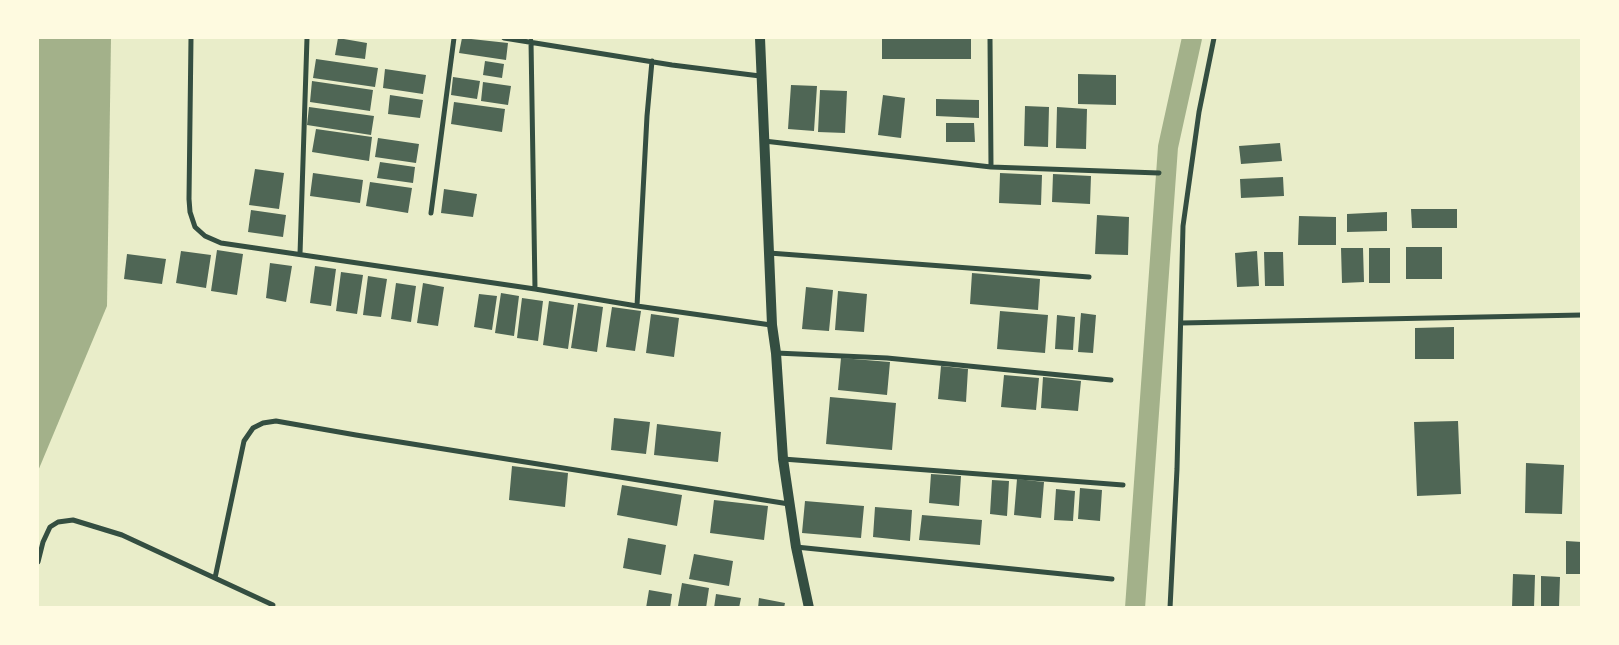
<!DOCTYPE html>
<html>
<head>
<meta charset="utf-8">
<style>
  body { margin:0 }
  #map { position:relative; width:1619px; height:645px; overflow:hidden; background:#e9edc9; font-family:"Public Sans",sans-serif }
  canvas { display:block }
  .frame { position:absolute; inset:0; border:39px solid #fefae0; pointer-events:none }
</style>
</head>
<body>
<div id="map">
<canvas width="1619" height="645"></canvas>
<div class="frame"></div>
</div>
<script>
const ctx = document.querySelector('canvas').getContext('2d');
ctx.lineJoin = 'round';
function paint(path, color) { ctx.fillStyle = color; ctx.fill(path, 'evenodd'); }
const poly = rows => new Path2D(rows.map(r => 'M' + r).join(''));
function strokePath(path, color, width, dash) { ctx.strokeStyle = color; ctx.lineWidth = width; ctx.lineCap = dash ? 'butt' : 'round'; ctx.setLineDash(dash || []); ctx.stroke(path); }
paint(poly([
  [38,38,111,38,107,306,38,471]
]), '#a3b18a');
strokePath(poly([
  [1135,608,1168,147,1192,38]
]), '#a3b18a', 20);
paint(poly([
  [338,38,367,43,365,59,335,55],
  [462,38,508,43,506,60,459,53],
  [882,38,971,38,971,59,882,59],
  [316,59,378,68,375,87,313,78],
  [485,61,504,64,502,78,483,75],
  [385,69,426,75,423,94,383,88],
  [1078,74,1116,75,1116,105,1078,104],
  [453,77,480,81,477,99,451,95],
  [312,81,373,90,370,111,310,102],
  [483,82,511,86,508,105,481,101],
  [791,85,817,86,814,131,788,129],
  [820,90,847,91,845,133,818,132],
  [390,95,423,100,420,118,388,114],
  [883,95,905,98,901,138,878,135],
  [936,99,979,100,979,118,936,116],
  [454,102,505,109,502,132,451,124],
  [1025,106,1049,107,1048,147,1024,146],
  [309,107,374,116,371,135,307,125],
  [1057,107,1087,109,1086,149,1056,148],
  [946,123,974,123,975,142,946,142],
  [316,129,372,137,369,161,312,152],
  [378,138,419,144,416,163,375,157],
  [1280,143,1282,161,1241,164,1239,146],
  [380,162,415,167,413,183,377,178],
  [255,169,284,173,279,209,249,205],
  [313,173,363,180,360,203,310,196],
  [1000,173,1042,175,1041,205,999,203],
  [1053,174,1091,176,1090,204,1052,202],
  [1283,177,1284,196,1241,198,1240,179],
  [370,182,412,188,408,213,366,206],
  [444,189,477,194,473,217,441,213],
  [1411,209,1457,209,1457,228,1412,228],
  [251,210,286,215,283,237,248,232],
  [1387,212,1387,231,1347,232,1347,214],
  [1097,215,1129,217,1128,255,1095,254],
  [1299,216,1336,217,1336,245,1298,245],
  [1406,247,1442,247,1442,279,1406,279],
  [1341,248,1363,248,1364,282,1342,283],
  [1369,248,1390,248,1390,283,1369,283],
  [217,250,243,254,237,295,211,291],
  [181,251,211,255,206,288,176,283],
  [1257,251,1259,286,1237,287,1235,253],
  [1264,252,1283,252,1284,286,1265,286],
  [127,254,166,259,162,284,124,279],
  [270,263,292,266,286,302,266,298],
  [315,266,336,269,331,306,310,303],
  [341,272,363,275,357,314,336,311],
  [972,273,1040,279,1038,310,970,304],
  [368,276,387,279,381,317,363,315],
  [396,283,416,286,411,322,391,319],
  [423,283,444,287,438,326,417,323],
  [806,287,833,290,829,331,802,329],
  [838,291,867,294,864,332,835,330],
  [501,293,519,296,514,336,495,333],
  [479,294,497,296,492,330,474,327],
  [522,298,543,301,538,341,517,338],
  [549,301,574,305,568,349,543,345],
  [578,303,603,307,597,352,571,348],
  [612,307,641,311,635,351,606,347],
  [1000,311,1048,315,1045,353,997,349],
  [1081,313,1096,315,1093,353,1078,352],
  [651,314,679,318,674,357,646,353],
  [1057,315,1075,317,1073,350,1055,349],
  [1454,327,1454,359,1415,359,1415,328],
  [841,358,890,362,887,395,838,390],
  [941,366,968,369,966,402,938,399],
  [1004,375,1039,378,1036,410,1001,407],
  [1043,377,1081,381,1078,411,1041,408],
  [830,397,896,403,892,450,826,444],
  [614,418,650,422,646,454,611,450],
  [1458,421,1461,494,1417,496,1414,422],
  [657,424,721,432,718,462,654,455],
  [1526,463,1564,465,1562,514,1525,513],
  [512,466,568,473,565,507,509,500],
  [931,474,961,476,959,506,929,503],
  [1017,479,1044,482,1041,518,1014,515],
  [992,480,1009,481,1007,516,990,514],
  [622,485,682,495,677,526,617,515],
  [1080,488,1102,490,1100,521,1078,519],
  [1056,489,1075,491,1073,521,1054,520],
  [714,500,768,506,764,540,710,533],
  [805,501,864,506,861,538,802,533],
  [875,507,912,510,910,541,873,537],
  [922,515,982,520,980,545,919,540],
  [628,538,666,545,661,575,623,568],
  [1566,541,1582,542,1582,574,1566,574],
  [694,554,733,561,729,586,689,579],
  [1513,574,1535,575,1534,608,1512,608],
  [1541,576,1560,577,1559,608,1541,608],
  [682,583,709,588,706,608,678,606],
  [649,590,672,594,670,608,646,608],
  [716,594,741,598,739,608,714,608],
  [759,598,785,603,784,608,758,608]
]), '#4f6655');
strokePath(poly([
  [191,38,189,199,190,212,195,227,205,236,221,243,535,289,637,306,771,325],
  [504,38,672,65,760,76],
  [990,38,991,167],
  [531,41,535,289],
  [764,141,991,167,1159,173],
  [431,213,454,38],
  [769,253,1089,277],
  [300,254,307,38],
  [637,306,647,116,652,61],
  [1181,323,1582,315],
  [776,353,887,358,1111,380],
  [783,459,1123,485],
  [796,547,1112,579],
  [38,562,43,542,50,527,58,522,73,520,122,535,273,605,272,608],
  [215,578,244,441,253,428,263,423,276,421,356,435,789,504],
  [1170,608,1177,469,1183,226,1199,112,1214,38]
]), '#344e41', 5);
strokePath(poly([
  [760,38,772,325,776,353,783,459,796,547,809,608]
]), '#344e41', 10);
</script>
</body>
</html>
